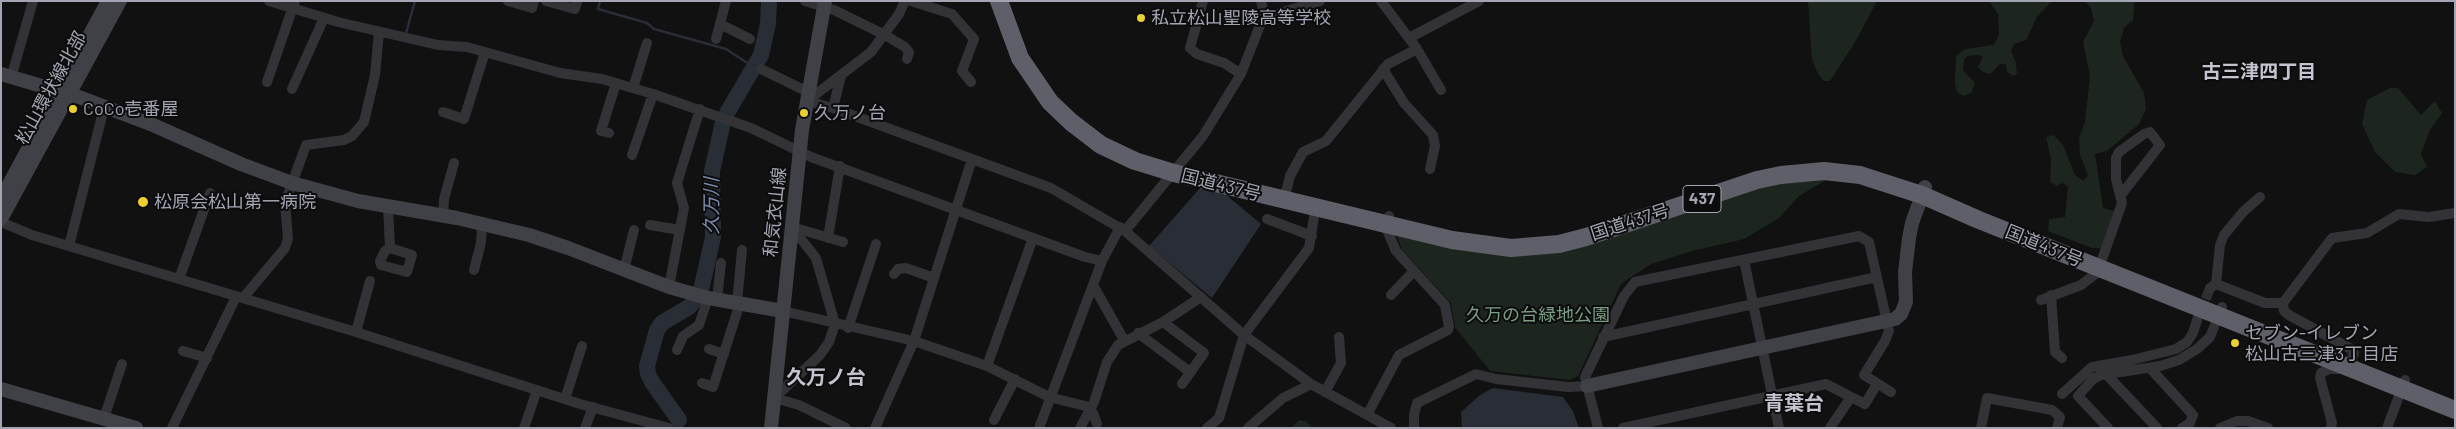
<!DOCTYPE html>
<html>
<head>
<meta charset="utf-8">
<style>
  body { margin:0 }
  #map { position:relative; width:2456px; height:429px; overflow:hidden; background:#111112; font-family:Barlow,sans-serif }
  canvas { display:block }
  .frame { position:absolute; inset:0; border:2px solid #a3a5b3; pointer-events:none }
</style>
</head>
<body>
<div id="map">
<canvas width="2456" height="429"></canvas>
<div class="frame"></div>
</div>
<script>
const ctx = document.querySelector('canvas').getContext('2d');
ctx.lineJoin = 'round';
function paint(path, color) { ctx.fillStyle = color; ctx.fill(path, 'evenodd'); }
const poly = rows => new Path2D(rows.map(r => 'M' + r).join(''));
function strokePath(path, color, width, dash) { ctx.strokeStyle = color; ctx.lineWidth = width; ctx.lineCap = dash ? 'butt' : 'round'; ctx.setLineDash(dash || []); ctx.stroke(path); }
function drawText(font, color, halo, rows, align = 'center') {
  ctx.font = font + ' Barlow,"Noto Sans JP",sans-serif'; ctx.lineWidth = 4; ctx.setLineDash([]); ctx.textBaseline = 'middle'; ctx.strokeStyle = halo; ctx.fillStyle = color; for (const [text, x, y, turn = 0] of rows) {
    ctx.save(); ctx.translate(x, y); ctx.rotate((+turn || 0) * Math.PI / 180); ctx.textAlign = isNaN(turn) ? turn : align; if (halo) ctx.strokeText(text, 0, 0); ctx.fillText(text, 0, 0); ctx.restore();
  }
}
paint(poly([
  [1808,1,1877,1,1854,44,1830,81,1824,81,1818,74,1812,60],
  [1989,1,2052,1,2037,17,2026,40,2014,44,2011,51,2016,63,2017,74,2013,76,2007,72,2006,64,2000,64,1990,74,1983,72,1978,67,1983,57,1978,55,1968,56,1964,59,1963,70,1975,83,1972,92,1964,96,1957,92,1955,83,1956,56,1965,49,1994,45,1999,34,1998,14],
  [2085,1,2135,1,2133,20,2124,28,2120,42,2123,56,2144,93,2146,109,2139,124,2107,151,2095,154,2103,208,2114,211,2101,248,2092,248,2048,231,2049,219,2065,217,2068,186,2062,183,2057,186,2050,182,2051,159,2046,137,2054,135,2063,145,2075,175,2084,181,2088,175,2080,155,2079,138,2085,122,2090,76,2083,42,2094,21,2091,8],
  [2390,88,2398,88,2421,115,2435,101,2442,113,2430,130,2421,154,2427,167,2415,175,2395,172,2375,152,2362,124,2367,100],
  [1833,176,1799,196,1779,218,1744,239,1692,251,1651,264,1621,284,1578,376,1570,380,1490,371,1455,327,1451,303,1402,250,1396,232,1525,255,1736,193,1801,177],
  [1299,420,1305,421,1313,428,1291,428]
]), '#1d251f');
paint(poly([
  [1200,188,1225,194,1261,224,1212,298,1149,246],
  [1493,388,1563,397,1573,411,1579,428,1462,428,1461,412,1480,395]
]), '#282d36');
strokePath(poly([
  [600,1,598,9,647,23,654,29,726,49,755,68],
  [406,33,415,1]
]), '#282d36', 2.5);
strokePath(poly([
  [727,113,761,55,768,24,769,1],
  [701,290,713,237,712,171,723,122],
  [679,420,652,382,648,374,647,366,657,330,662,323,689,307,695,300]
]), '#282d36', 16);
strokePath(poly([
  [2200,313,2210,288]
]), '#2e2f32', 10, [10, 5]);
strokePath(poly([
  [269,1,338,22,438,45,467,47,560,73,602,79,653,94,751,128,811,157,1085,257,1102,261],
  [508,1,532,8,534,1],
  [546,1,575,9,577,2],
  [805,1,834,10,885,35,905,47,909,52,907,59],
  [905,1,899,14,871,52,807,101,833,108,1051,188,1125,231,1244,335,1311,384,1391,428],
  [911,1,952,14,974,39,962,71,971,82],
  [1203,1,1190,48,1197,54,1224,63,1241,74],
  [1264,15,1276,14,1320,1],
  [720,24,750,39],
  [1409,38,1479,1],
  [716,39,726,1],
  [1417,49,1441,90],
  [761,69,808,92],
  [1383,69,1404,103,1433,135,1435,146,1430,169],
  [11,78,33,1],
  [267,82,295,1],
  [633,88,647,43],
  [292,89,324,18],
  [833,108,841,76],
  [443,112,464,119,485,52],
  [609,133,601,131,616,83],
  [632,155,653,94],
  [1284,200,1290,176,1303,152,1326,141,1388,64,1417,49,1381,1],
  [388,207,390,248,412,255,407,272,381,265,380,261,385,251,390,248],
  [443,216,444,199,454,163],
  [1267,219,1312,236],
  [1,222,32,235,356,332,580,404,669,428],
  [650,225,680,230],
  [792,227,843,242],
  [1125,231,1203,136,1241,74,1264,15,1261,1],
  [791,234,801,239,816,258,835,324,829,342,820,355,774,398,799,405,846,428],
  [828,238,840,166],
  [69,246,104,108],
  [1744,260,1779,428],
  [474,270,481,243,482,224],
  [624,270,634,230],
  [894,274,898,269,906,268,934,278],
  [179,279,210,193],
  [2216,284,2220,245,2224,235,2243,212,2260,197],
  [1093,285,1124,340],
  [669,287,684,208,677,183,700,109],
  [2210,288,2216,284,2265,303,2283,303,2284,311,2289,315,2353,350,2354,353,2349,367,2342,369,2329,369,2321,373,2320,378,2332,423,2331,428],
  [1391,295,1414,271],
  [2051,295,2055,352,2062,358],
  [243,298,285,248,288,239,285,203,306,145,344,140,352,136,364,122,375,75,379,32],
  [717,299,721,263],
  [2041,300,2081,285,2094,275,2099,268,2122,203,2116,179,2116,158,2119,152,2144,134,2150,132,2160,145,2121,195],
  [737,303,742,250],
  [2283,303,2332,238,2367,233,2399,214,2429,217,2455,213],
  [783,311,914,341,987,366,1049,397,1085,406,1093,413,1097,424],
  [1163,322,1204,353,1182,384],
  [848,328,876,244],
  [356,332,370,281],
  [1138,333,1190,372],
  [1603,337,1877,277],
  [709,349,724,354],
  [677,350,683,336,699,325,708,298],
  [183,351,207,358],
  [987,366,1033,238],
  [2150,368,2193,415,2190,423,2182,428],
  [2106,374,2157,428],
  [702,383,713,387,740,303],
  [1325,392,1341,363,1339,337],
  [2062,394,2092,367,2132,360,2176,349,2187,342,2193,333,2198,317],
  [565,399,582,346],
  [1367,415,1399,355,1448,330,1449,327,1445,305,1396,251,1387,230,1389,216],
  [104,418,122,364],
  [994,420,1015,379],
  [172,428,236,297],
  [524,428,537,390],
  [585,428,593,407],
  [875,428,914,341,972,159],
  [1039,428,1102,261,1120,227],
  [1080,428,1094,402,1107,362,1118,345,1163,322,1201,297],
  [1207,428,1219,418,1244,335,1309,248,1316,204],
  [1248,428,1283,398,1311,384],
  [1414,428,1414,415,1417,403,1476,374,1496,379,1568,387,1587,386],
  [1598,428,1585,377,1624,296,1635,282,1859,236,1869,242,1889,331,1885,341,1864,375,1891,392],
  [1623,428,1826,384,1851,397],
  [1830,428,1851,397,1865,404,1877,384],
  [1981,428,1987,398,2052,410,2060,417,2057,428],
  [2108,428,2078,396,2093,379,2101,375,2160,366,2179,360,2197,349,2210,337,2222,307],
  [2220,428,2237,421,2248,421,2268,428],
  [2387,428,2405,380]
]), '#323237', 10);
strokePath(poly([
  [1,74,79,97,153,125,241,164,292,183,358,201,457,218,529,235,568,248,669,287,708,298,783,311],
  [1,199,108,1],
  [1,219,120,1],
  [1587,386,1895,319,1901,314,1906,302,1905,272,1909,238,1912,223,1925,187],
  [1,389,136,428],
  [771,428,802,130,825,1]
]), '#404147', 14);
strokePath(poly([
  [999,1,1020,58,1050,102,1071,122,1101,145,1135,161,1174,173,1452,240,1511,248,1559,244,1586,237,1757,180,1781,175,1824,171,1860,175,1922,195,1979,220,2455,410]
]), '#5e5f68', 18);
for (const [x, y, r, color] of [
  [1141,18,5,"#ecd02f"],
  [73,109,5,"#ecd02f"],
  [804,113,5,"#ecd02f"],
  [143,202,6,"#ecd02f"],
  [2235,343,5,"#ecd02f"]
]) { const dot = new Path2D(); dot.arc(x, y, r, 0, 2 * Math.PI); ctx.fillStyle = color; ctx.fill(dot); strokePath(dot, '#0c0c0d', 2); }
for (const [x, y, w] of [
  [1702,199,38]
]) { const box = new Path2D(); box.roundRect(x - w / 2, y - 13.5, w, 27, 4); ctx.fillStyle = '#0c0c0d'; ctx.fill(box); strokePath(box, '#a3a5b3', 1); }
drawText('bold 16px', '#a3a5b3', null, [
  ["437",1702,199]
]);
drawText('18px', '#a3a5b3', '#0c0c0d', [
  ["私立松山聖陵高等学校",1151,18],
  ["CoCo壱番屋",83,109],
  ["久万ノ台",814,113],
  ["松原会松山第一病院",154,202],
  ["セブン-イレブン",2245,333],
  ["松山古三津3丁目店",2245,354]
], 'left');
drawText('18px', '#a3a5b3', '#0c0c0d', [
  ["松山環状線北部",51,88,-61],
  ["国道437号",1221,185,14],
  ["和気衣山線",775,212,-84],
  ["国道437号",1630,222,-18],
  ["国道437号",2044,246,22]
]);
drawText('18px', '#7a9e83', '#0c0c0d', [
  ["久万の台緑地公園",1538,315]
]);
drawText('bold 19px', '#c3c4cf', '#0c0c0d', [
  ["古三津四丁目",2259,72]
]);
drawText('italic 19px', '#7a8cae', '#0c0c0d', [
  ["久万川",712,206,-90]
]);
drawText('bold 20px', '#c3c4cf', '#0c0c0d', [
  ["久万ノ台",826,377],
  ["青葉台",1794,403]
]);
</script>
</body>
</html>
